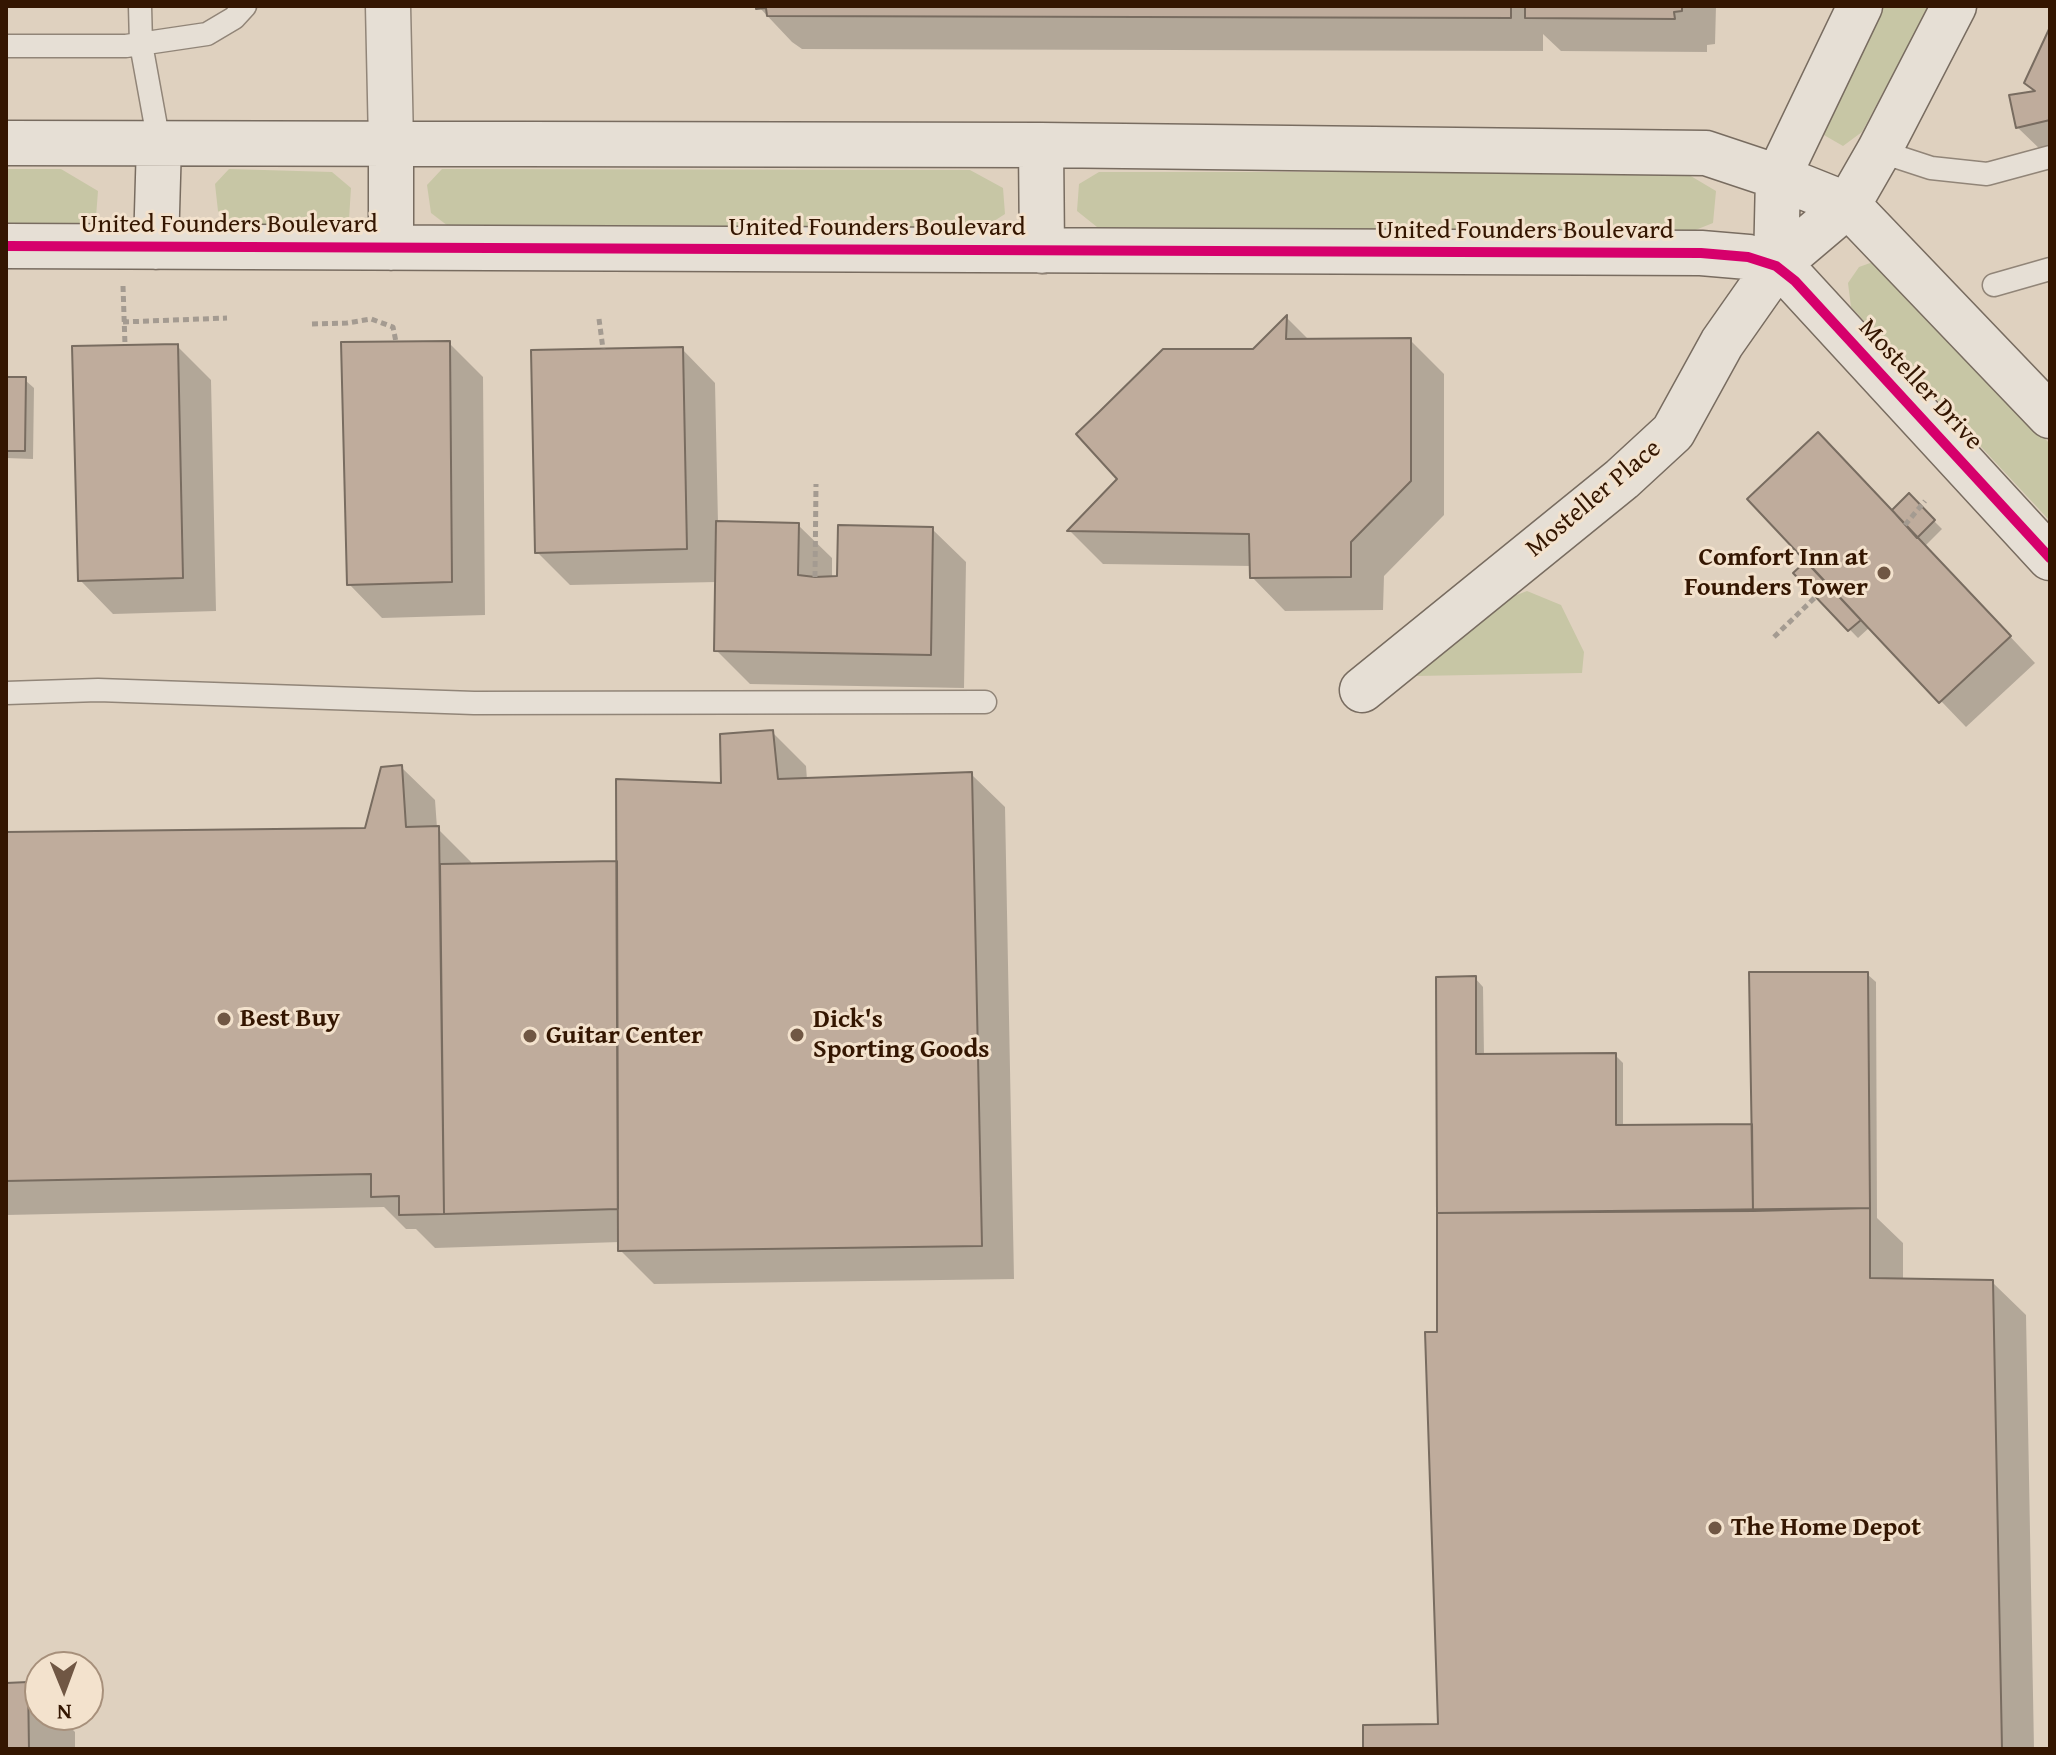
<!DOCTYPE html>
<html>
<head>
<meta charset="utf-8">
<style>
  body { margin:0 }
  #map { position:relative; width:2056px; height:1755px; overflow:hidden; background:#dfd1bf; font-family:"Gentium Book Plus",serif }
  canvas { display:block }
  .frame { position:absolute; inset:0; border:8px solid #341601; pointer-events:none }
  .north { position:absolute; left:24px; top:1651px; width:80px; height:80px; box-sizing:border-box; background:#f3e2cd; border:2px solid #a7907b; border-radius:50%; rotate:179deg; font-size:22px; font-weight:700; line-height:32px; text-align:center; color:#341601 }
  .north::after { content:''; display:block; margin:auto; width:28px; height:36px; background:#705744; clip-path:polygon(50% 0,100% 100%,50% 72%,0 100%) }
</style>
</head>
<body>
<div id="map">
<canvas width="2056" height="1755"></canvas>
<div class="frame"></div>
<div class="north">N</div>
</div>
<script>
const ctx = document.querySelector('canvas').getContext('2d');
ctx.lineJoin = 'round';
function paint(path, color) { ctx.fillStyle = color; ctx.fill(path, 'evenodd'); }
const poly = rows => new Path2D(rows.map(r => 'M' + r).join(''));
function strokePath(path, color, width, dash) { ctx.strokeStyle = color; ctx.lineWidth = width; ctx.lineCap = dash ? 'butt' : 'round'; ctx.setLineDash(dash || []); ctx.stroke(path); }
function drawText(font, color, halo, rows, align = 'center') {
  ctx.font = font + ' "Gentium Book Plus",serif'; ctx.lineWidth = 6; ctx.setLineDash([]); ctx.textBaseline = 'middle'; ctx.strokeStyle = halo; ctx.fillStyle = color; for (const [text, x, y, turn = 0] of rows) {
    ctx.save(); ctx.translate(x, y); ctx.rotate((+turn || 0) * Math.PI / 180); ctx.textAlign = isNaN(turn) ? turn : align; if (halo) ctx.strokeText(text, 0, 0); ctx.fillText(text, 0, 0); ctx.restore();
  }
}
paint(poly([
  [1870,6,1929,6,1862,132,1843,146,1817,131],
  [6,169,61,169,98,191,96,217,75,225,6,226],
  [229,169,332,172,351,188,349,219,331,228,239,230,218,211,215,184],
  [442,169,970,170,1003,188,1005,214,977,232,452,229,431,213,427,185],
  [1099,172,1684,172,1716,191,1713,223,1688,233,1102,231,1077,211,1079,184],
  [1873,262,1885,268,2050,444,2050,521,1851,307,1848,283,1859,267],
  [1527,591,1561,605,1584,652,1582,673,1415,676,1506,599]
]), '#c7c6a5');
paint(poly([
  [758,6,1716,6,1715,44,1707,45,1707,52,1561,51,1543,34,1543,51,802,49,792,42],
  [2050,32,2050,151,2043,152,2017,127,2036,93,2026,83],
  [1287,318,1309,340,1410,340,1444,374,1444,515,1384,576,1383,610,1285,611,1252,577,1252,566,1103,564,1070,531],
  [449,343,483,377,485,615,382,618,349,584],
  [177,346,211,380,216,611,113,614,80,580],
  [682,349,715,383,718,523,798,525,832,558,832,578,839,578,932,529,966,562,964,688,750,684,716,650,717,582,570,585,537,552],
  [6,379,25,380,34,388,33,459,6,458],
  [1909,496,1942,529,1925,546,2035,663,1966,727,1870,627,1858,638,1795,573,1893,512],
  [772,732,806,766,807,780,971,774,1005,807,1014,1279,654,1284,620,1250,620,1242,435,1248,416,1229,406,1229,384,1207,6,1215,6,834,367,830,401,767,435,800,437,828,471,862,471,865,619,862,723,785],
  [1867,974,1876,982,1877,1218,1903,1243,1903,1281,1992,1282,2026,1315,2034,1749,1365,1749,1440,1726,1439,1334,1475,978,1483,987,1484,1056,1615,1055,1623,1063,1623,1127,1754,1126],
  [27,1684,40,1697,40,1715,58,1715,75,1732,75,1749,6,1749,6,1685]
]), '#0003');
const building = poly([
  [756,6,1511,6,1511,18,767,16,766,8,756,9,756,6],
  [1525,6,1682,6,1682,11,1674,12,1675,19,1525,18,1525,6],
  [2050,27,2050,120,2016,128,2009,95,2035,91,2024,83,2050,27],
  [1287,315,1286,339,1411,338,1411,481,1351,542,1351,577,1250,578,1249,534,1067,531,1117,479,1076,434,1099,412,1163,349,1253,349,1287,315],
  [450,341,452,582,347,585,341,342,450,341],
  [178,344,183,578,78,581,72,346,178,344],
  [683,347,687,549,535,553,531,350,683,347],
  [6,377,26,377,25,451,6,451,6,377],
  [1818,432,2011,636,1939,703,1747,499,1818,432],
  [1909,493,1935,520,1917,538,1892,510,1909,493],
  [716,521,799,523,798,575,815,577,837,576,838,525,933,527,931,655,714,651,716,521],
  [1806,561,1861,620,1848,631,1793,573,1806,561],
  [773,730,778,779,972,772,982,1246,618,1251,616,779,721,783,720,734,773,730],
  [402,765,406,827,439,826,444,1214,399,1215,399,1196,371,1197,371,1174,6,1181,6,832,365,828,381,767,402,765],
  [617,861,618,1209,444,1214,440,864,617,861],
  [1749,972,1868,972,1870,1208,1753,1211,1749,972],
  [1476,976,1476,1054,1616,1053,1616,1125,1752,1124,1753,1211,1437,1213,1436,977,1476,976],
  [1870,1208,1870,1278,1993,1280,2002,1749,1363,1749,1363,1725,1438,1724,1425,1332,1437,1332,1437,1213,1870,1208],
  [28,1682,29,1749,6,1749,6,1683,28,1682]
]);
paint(building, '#bfac9c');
strokePath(building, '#786c60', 2);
const lane = poly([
  [140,6,141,44,159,143],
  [6,46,126,46,207,34,234,18,245,6],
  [1879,151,1931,168,1987,174,2050,157],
  [1994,285,2050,269],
  [6,693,98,690,474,703,985,702]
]);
const street = poly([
  [388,6,391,143]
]);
const secondary = poly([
  [6,143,1041,145,1706,153,1778,177,1848,205,2050,416],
  [391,143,391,248],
  [1041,145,1042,251],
  [6,246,1701,253,1748,257,1776,266,1795,281,2050,558],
  [156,247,159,143],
  [1776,266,1778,177,1860,6],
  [1362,690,1622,479,1673,432,1722,343,1776,266,1848,205,1879,151,1954,6]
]);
strokePath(lane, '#918578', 25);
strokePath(street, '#918578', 47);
strokePath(secondary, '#786c60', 47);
strokePath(poly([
  [123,286,125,345],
  [599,319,603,349],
  [123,322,227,318],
  [312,324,347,323,371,319,393,327,396,342],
  [1905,525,1925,501],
  [815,577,816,484],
  [1774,637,1828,585]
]), '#a49b91', 5, [6, 4]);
strokePath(lane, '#e6dfd5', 22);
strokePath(street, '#e6dfd5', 44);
strokePath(secondary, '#e6dfd5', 44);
strokePath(poly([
  [6,246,1701,253,1748,257,1776,266,1795,281,2050,558]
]), '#d6006c', 10);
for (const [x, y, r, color] of [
  [1884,573,8,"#705744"],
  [224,1019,8,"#705744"],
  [797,1035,8,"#705744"],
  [530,1036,8,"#705744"],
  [1715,1528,8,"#705744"]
]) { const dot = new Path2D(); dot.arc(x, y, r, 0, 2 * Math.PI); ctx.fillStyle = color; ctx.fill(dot); strokePath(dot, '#f3e2cd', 3); }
drawText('26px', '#341601', '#f3e2cd', [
  ["United Founders Boulevard",229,225],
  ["United Founders Boulevard",877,228],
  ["United Founders Boulevard",1525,231],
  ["Mosteller Drive",1920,385,47],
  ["Mosteller Place",1594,499,-40]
]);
drawText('bold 26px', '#341601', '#f3e2cd', [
  ["Comfort Inn at",1868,558,"right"],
  ["Founders Tower",1868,588,"right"],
  ["Best Buy",240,1019],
  ["Dick's",813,1020],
  ["Sporting Goods",813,1050],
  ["Guitar Center",546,1036],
  ["The Home Depot",1731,1528]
], 'left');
</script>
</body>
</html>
